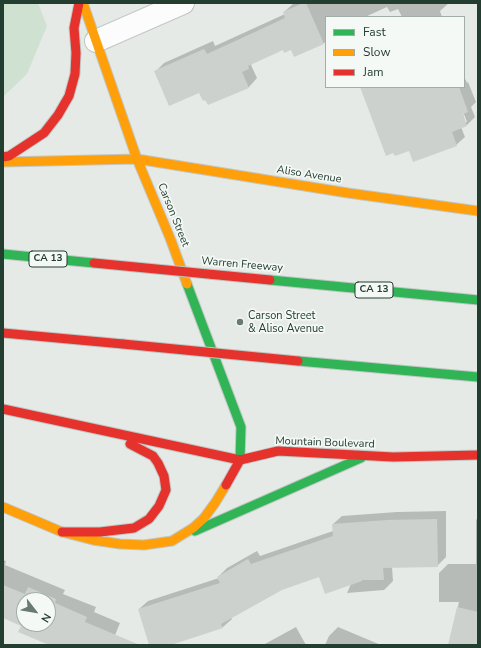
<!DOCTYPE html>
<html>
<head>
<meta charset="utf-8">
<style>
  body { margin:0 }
  #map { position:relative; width:481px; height:648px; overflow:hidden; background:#e5eae7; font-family:"Nunito Sans",sans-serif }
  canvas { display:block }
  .frame { position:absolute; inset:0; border:4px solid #243d31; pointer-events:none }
  .legend { position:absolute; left:325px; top:16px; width:140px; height:72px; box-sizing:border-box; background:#f4f9f5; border:1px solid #a1aea7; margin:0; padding:5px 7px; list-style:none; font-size:12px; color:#243d31 }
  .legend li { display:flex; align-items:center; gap:8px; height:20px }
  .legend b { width:20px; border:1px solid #a1aea7 }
  .north { position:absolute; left:16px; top:592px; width:40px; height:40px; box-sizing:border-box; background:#f4f9f5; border:1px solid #a1aea7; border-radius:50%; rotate:121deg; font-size:11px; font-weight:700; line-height:16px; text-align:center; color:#243d31 }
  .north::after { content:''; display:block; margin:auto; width:14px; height:18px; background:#687a71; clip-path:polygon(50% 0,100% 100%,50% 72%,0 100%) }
</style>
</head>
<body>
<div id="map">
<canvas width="481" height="648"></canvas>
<div class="frame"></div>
<ul class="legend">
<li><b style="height:5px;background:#30b455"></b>Fast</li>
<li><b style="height:5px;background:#ff9f0a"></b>Slow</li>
<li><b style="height:5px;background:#e5322d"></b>Jam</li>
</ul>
<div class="north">N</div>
</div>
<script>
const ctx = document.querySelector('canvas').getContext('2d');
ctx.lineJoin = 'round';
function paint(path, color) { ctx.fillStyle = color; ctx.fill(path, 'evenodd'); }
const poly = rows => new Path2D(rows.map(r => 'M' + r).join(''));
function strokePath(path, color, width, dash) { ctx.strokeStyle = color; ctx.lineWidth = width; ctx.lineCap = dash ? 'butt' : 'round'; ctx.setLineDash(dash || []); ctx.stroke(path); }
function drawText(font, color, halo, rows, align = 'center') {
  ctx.font = font + ' "Nunito Sans",sans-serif'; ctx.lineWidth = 3.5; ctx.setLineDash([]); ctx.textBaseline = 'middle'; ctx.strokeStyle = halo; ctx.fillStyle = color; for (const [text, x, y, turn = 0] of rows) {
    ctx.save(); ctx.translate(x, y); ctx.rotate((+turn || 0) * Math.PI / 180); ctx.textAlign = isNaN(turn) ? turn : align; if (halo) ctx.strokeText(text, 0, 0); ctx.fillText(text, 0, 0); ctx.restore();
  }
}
paint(poly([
  [3,3,38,3,47,26,27,74,3,97]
]), '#cfe2d2');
paint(poly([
  [294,3,449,3,440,11,442,17,402,17,398,9,390,12,387,7,365,17,326,17,326,42,295,56,291,49,284,49,254,62,251,65,257,78,249,87,209,104,200,91,155,72,164,63,213,41,215,46,285,14,284,12],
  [464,76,467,83,468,82,476,102,471,107,475,117,467,125,461,127,465,137,456,145,410,150,363,87,464,87],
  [462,109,467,122,465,122],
  [446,511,446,557,437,566,392,567,393,581,384,590,347,593,351,584,320,576,281,589,231,617,232,619,223,627,167,645,150,645,139,609,148,601,219,578,218,577,227,568,257,551,260,556,333,531,333,524,342,516,397,512],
  [478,517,478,645,449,645,459,602,439,602,439,573,448,564,476,564,476,520],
  [3,560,6,561,5,565,65,590,63,594,96,607,94,612,120,623,111,645,47,645,48,644,23,625,3,617],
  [24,600,48,600,48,624,24,624],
  [296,627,306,645,263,645],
  [338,627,381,645,325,645,329,636]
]), '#0003');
paint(poly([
  [303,3,306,3,324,44,294,57,291,50,284,53,283,50,248,66,249,69,242,72,249,88,208,105,205,100,203,101,199,93,169,106,154,71,204,49,207,54,255,32,285,18,283,12],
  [360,87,459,87,468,112,463,114,467,126,452,132,457,146,413,162,409,151,395,156,393,153,386,156],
  [437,519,438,567,383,568,384,580,362,580,362,581,325,594,319,577,282,590,221,624,223,628,171,645,149,645,138,609,220,583,217,577,248,559,251,564,333,536,332,524,388,520],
  [3,585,25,594,28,587,56,599,55,603,87,617,85,622,140,645,49,645,18,632,21,626,3,618],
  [24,600,48,600,48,624,24,624],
  [457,607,478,612,478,645,448,645]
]), '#ccd1ce');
const street = poly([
  [96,41,183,3]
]);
const fast = poly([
  [3,254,94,263],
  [270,280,478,300],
  [187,284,241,427,240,460],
  [298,361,478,377],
  [195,531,361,458]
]);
const slow = poly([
  [83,3,137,159,170,238,187,284],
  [137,159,348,193,478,211],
  [3,162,137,159],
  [3,507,62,532,93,540,120,544,144,545,172,541,193,528,204,518,215,503,226,485]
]);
const jam = poly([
  [3,157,9,156,44,133,58,115,69,96,75,74,76,53,74,28,79,3],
  [3,333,123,344],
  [3,409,240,460],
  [226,485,240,460,278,451,393,457,478,455],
  [62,532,100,532,134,528,149,519,159,506,166,490,164,476,158,463,153,456,130,444]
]);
strokePath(street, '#c2c7c4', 24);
strokePath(fast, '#c1c7c4', 11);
strokePath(slow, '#c1c7c4', 11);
strokePath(jam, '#c1c7c4', 11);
strokePath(street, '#fbfcfb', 22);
strokePath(fast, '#30b455', 9);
strokePath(slow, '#ff9f0a', 9);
strokePath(jam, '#e5322d', 9);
const jamBridge = poly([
  [94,263,270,280],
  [123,344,298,361]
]);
strokePath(jamBridge, '#bdc6c1', 11, []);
strokePath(jamBridge, '#e5322d', 9);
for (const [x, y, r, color] of [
  [240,322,4,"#687a71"]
]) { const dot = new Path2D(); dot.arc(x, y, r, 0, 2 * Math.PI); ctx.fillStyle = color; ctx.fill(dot); strokePath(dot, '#f4f9f5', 1.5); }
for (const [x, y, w] of [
  [48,259,38],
  [374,290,38]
]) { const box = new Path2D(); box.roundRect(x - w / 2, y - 8, w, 16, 3); ctx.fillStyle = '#f4f9f5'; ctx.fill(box); strokePath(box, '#243d31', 1); }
drawText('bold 10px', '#243d31', null, [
  ["CA 13",48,259],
  ["CA 13",374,290]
]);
drawText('11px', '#243d31', '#f4f9f5', [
  ["Aliso Avenue",309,175,9],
  ["Carson Street",173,215,68],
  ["Warren Freeway",242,265,5],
  ["Mountain Boulevard",325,443,2]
]);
drawText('11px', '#243d31', '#f4f9f5', [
  ["Carson Street",248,316],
  ["& Aliso Avenue",248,329]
], 'left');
</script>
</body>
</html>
